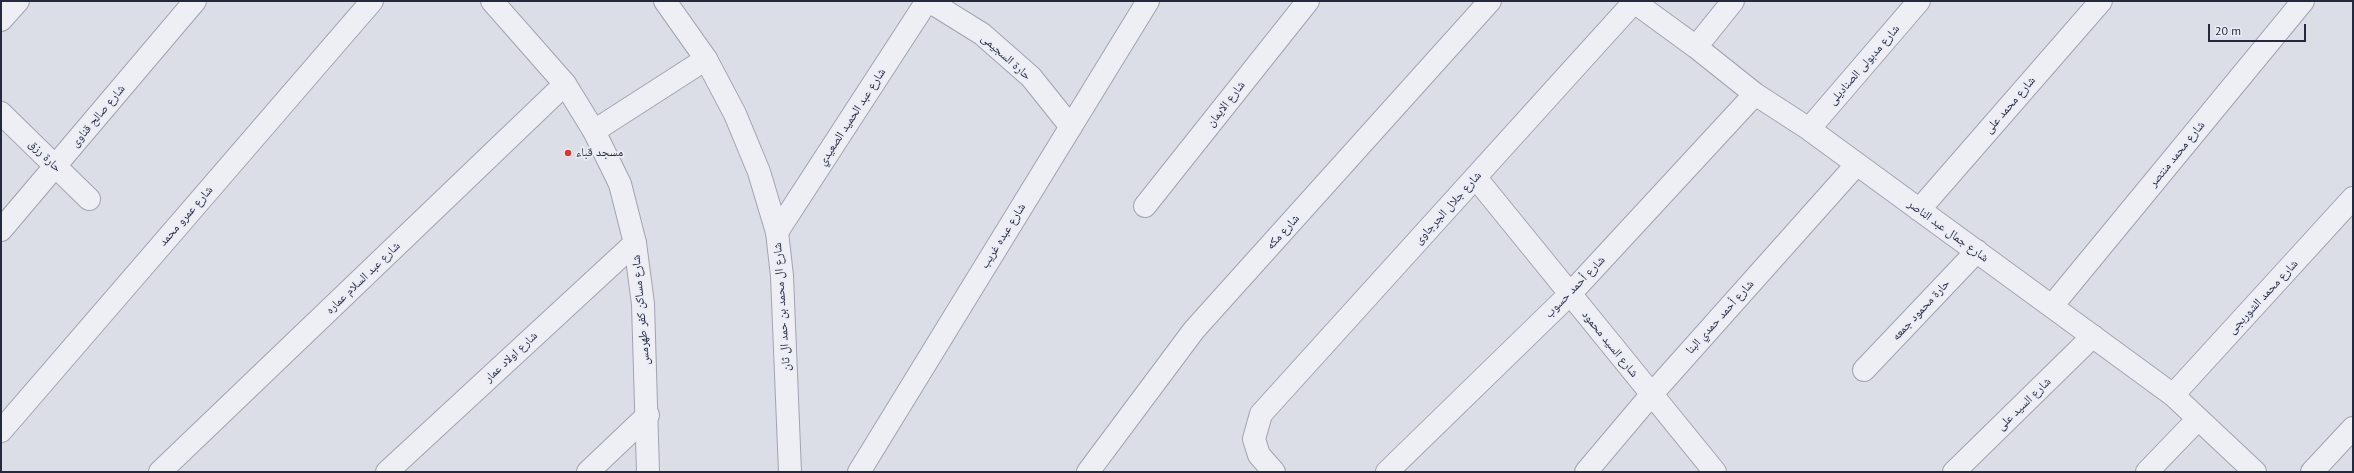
<!DOCTYPE html>
<html>
<head>
<meta charset="utf-8">
<style>
  body { margin:0 }
  #map { position:relative; width:2354px; height:473px; overflow:hidden; background:#dbdde7; font-family:"PT Sans",sans-serif }
  canvas { display:block }
  .frame { position:absolute; inset:0; border:2px solid #24293e; pointer-events:none }
  .scale { position:absolute; left:2208px; top:24px; width:98px; height:18px; box-sizing:border-box; border:2px solid #24293e; border-top:0; padding-left:5px; font-size:12px; line-height:14px; white-space:nowrap; color:#24293e; -webkit-text-stroke:3px #eaedf5; paint-order:stroke }
</style>
</head>
<body>
<div id="map">
<canvas width="2354" height="473"></canvas>
<div class="frame"></div>
<div class="scale">20 m</div>
</div>
<script>
const ctx = document.querySelector('canvas').getContext('2d');
ctx.lineJoin = 'round';
const poly = rows => new Path2D(rows.map(r => 'M' + r).join(''));
function strokePath(path, color, width, dash) { ctx.strokeStyle = color; ctx.lineWidth = width; ctx.lineCap = dash ? 'butt' : 'round'; ctx.setLineDash(dash || []); ctx.stroke(path); }
function drawText(font, color, halo, rows, align = 'center') {
  ctx.font = font + ' "PT Sans","Noto Naskh Arabic",sans-serif'; ctx.lineWidth = 3.5; ctx.setLineDash([]); ctx.textBaseline = 'middle'; ctx.strokeStyle = halo; ctx.fillStyle = color; for (const [text, x, y, turn = 0] of rows) {
    ctx.save(); ctx.translate(x, y); ctx.rotate((+turn || 0) * Math.PI / 180); ctx.textAlign = isNaN(turn) ? turn : align; if (halo) ctx.strokeText(text, 0, 0); ctx.fillText(text, 0, 0); ctx.restore();
  }
}
const minor = poly([
  [929,1,982,34,1031,77,1071,127],
  [1633,1,1696,47,1755,94,1809,129,2173,395,2255,472],
  [1,20,18,1],
  [1696,47,1733,1],
  [1,113,89,199],
  [1809,129,1919,1],
  [594,131,706,59],
  [1476,178,1715,472],
  [1145,206,1308,1],
  [1919,210,2101,1],
  [1,230,195,1],
  [777,232,927,1],
  [2052,306,2303,1],
  [1864,370,1977,251],
  [2173,395,2353,198],
  [1,431,372,1],
  [160,472,565,84],
  [387,472,635,243],
  [588,472,648,415],
  [859,472,1148,1],
  [1088,472,1194,330,1490,1],
  [1274,472,1259,455,1254,439,1261,414,1634,2],
  [1387,472,1570,294,1755,94],
  [1586,472,1651,395,1857,164],
  [1954,472,2093,336],
  [2147,472,2198,419],
  [2312,472,2353,428]
]);
const tertiary = poly([
  [492,1,565,84,594,131,620,184,635,243,643,304,648,472],
  [665,1,706,59,735,114,759,172,777,232,782,276,790,472]
]);
strokePath(minor, '#a0a3b1', 24);
strokePath(tertiary, '#a0a3b1', 24);
strokePath(minor, '#eeeff5', 22);
strokePath(tertiary, '#eeeff5', 22);
for (const [x, y, r, color] of [
  [568,153,4,"#da3732"]
]) { const dot = new Path2D(); dot.arc(x, y, r, 0, 2 * Math.PI); ctx.fillStyle = color; ctx.fill(dot); strokePath(dot, '#eaedf5', 1.5); }
drawText('12px', '#24293e', '#eaedf5', [
  ["حارة السجيمى",1006,57,42],
  ["شارع مدبولى الصناديلى",1864,65,-49],
  ["شارع الايمان",1226,104,-52],
  ["شارع محمد على",2010,105,-49],
  ["شارع صالح قناوى",98,116,-50],
  ["شارع عبد الحميد الصعيدي",852,117,-57],
  ["شارع محمد منتصر",2177,154,-51],
  ["حارة رزق",45,156,45],
  ["شارع جلال الجرجاوى",1448,208,-48],
  ["شارع عمرو محمد",186,216,-49],
  ["شارع جمال عبد الناصر",1948,231,36],
  ["شارع مكه",1283,232,-48],
  ["شارع عبده غريب",1003,236,-58],
  ["شارع عبد السلام عماره",363,278,-44],
  ["شارع أحمد حسوب",1575,287,-46],
  ["شارع محمد الشوربجى",2263,297,-47],
  ["شارع ال محمد بن حمد ال ثان",782,307,-94],
  ["شارع مساكن كفر طهرمس",641,310,-95],
  ["حارة محمود جمعه",1921,310,-47],
  ["شارع أحمد حمدي البنا",1720,317,-48],
  ["شارع السيد محمود",1610,344,51],
  ["شارع اولاد عمار",511,357,-43],
  ["شارع السيد على",2024,404,-44]
]);
drawText('12px', '#24293e', '#eaedf5', [
  ["مسجد قباء",576,153]
], 'left');
</script>
</body>
</html>
